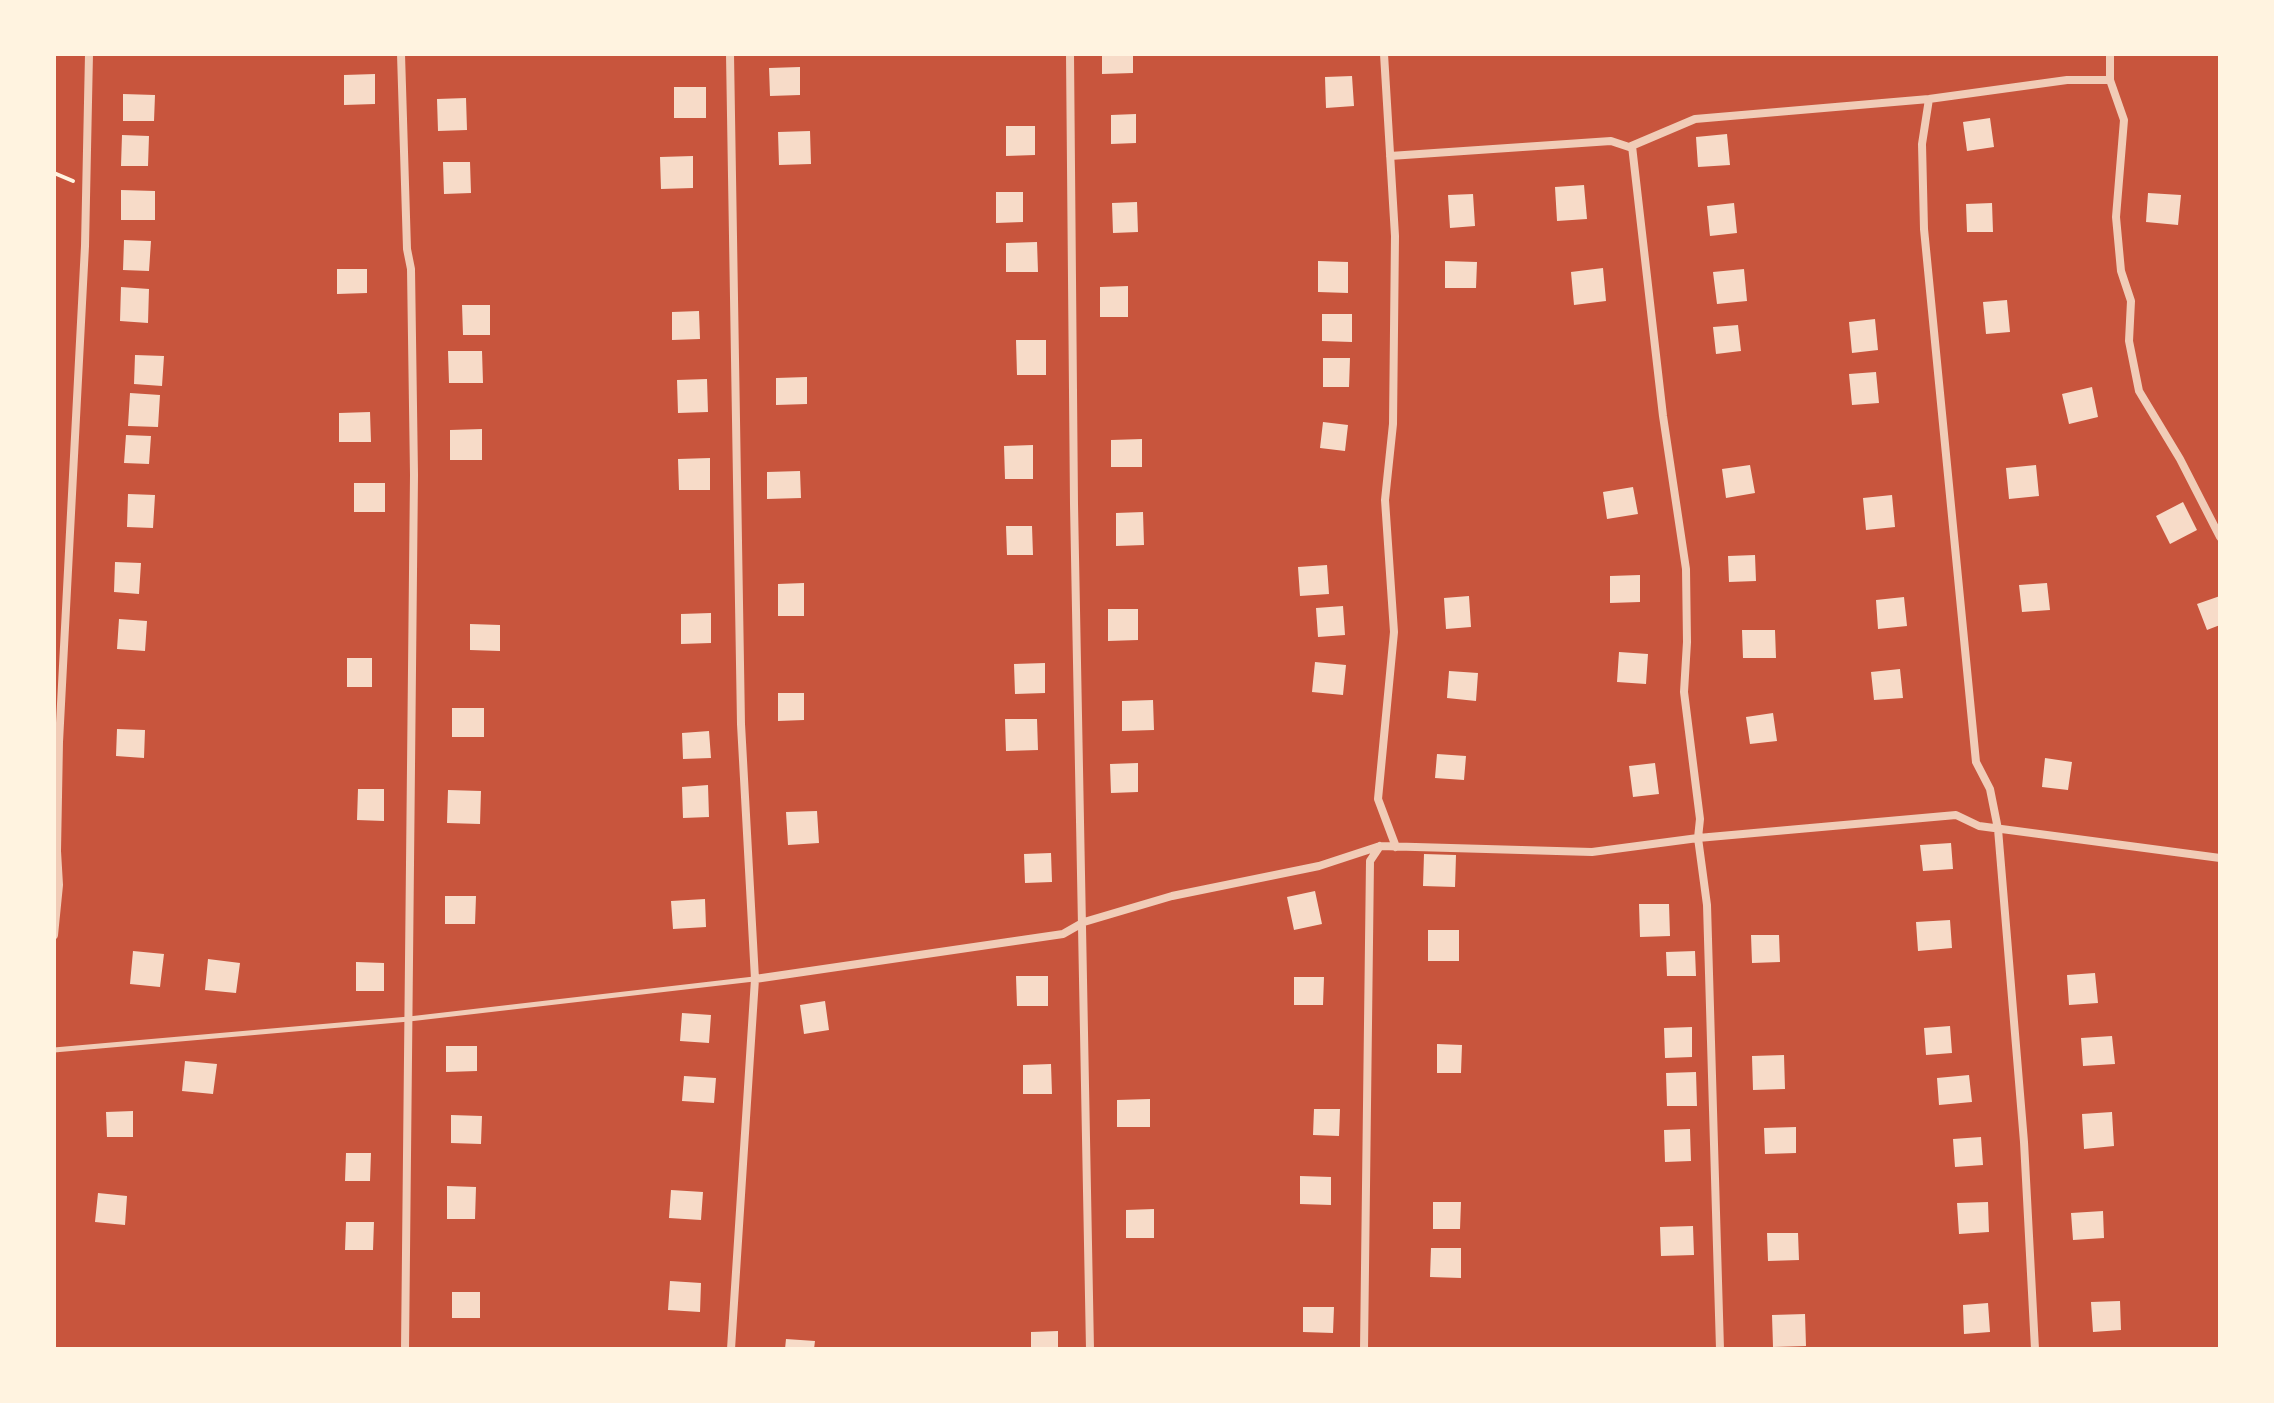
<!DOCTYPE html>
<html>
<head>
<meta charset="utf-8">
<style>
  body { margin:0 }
  #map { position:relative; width:2274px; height:1403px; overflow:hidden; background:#c8553d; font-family:"Fira Sans Condensed",sans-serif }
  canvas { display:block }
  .frame { position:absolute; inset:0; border:56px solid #fff3e0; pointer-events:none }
</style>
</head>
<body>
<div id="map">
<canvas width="2274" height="1403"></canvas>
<div class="frame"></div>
</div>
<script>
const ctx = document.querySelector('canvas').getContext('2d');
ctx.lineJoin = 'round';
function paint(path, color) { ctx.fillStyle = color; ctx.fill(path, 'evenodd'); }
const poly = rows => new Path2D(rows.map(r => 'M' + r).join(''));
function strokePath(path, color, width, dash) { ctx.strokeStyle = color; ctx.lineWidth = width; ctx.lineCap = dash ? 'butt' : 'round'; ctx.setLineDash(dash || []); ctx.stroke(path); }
paint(poly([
  [1102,54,1133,54,1133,73,1102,74],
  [800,67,800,95,770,96,769,68],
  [375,74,375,104,344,105,344,75],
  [1352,76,1354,106,1326,108,1325,77],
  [674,87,706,87,706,118,674,118],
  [123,94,155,95,154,121,123,121],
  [466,98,467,130,438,131,437,99],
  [1136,114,1136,143,1111,144,1111,115],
  [1990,118,1994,147,1967,151,1963,122],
  [1006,126,1035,126,1035,155,1006,156],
  [810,131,811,164,779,165,778,132],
  [1727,134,1730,165,1698,167,1696,137],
  [122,135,149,136,148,166,121,166],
  [693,156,693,188,661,189,660,157],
  [443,162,470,162,471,193,444,194],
  [1584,185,1587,219,1557,221,1555,187],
  [121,190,155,191,155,220,121,220],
  [996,192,1023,192,1023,222,996,223],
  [2148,193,2181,195,2178,225,2146,222],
  [1473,194,1475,226,1450,228,1448,195],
  [1137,202,1138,232,1113,233,1112,203],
  [1734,203,1737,233,1710,236,1707,206],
  [1992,203,1993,232,1967,232,1966,204],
  [124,240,151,241,149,271,123,270],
  [1037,242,1038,272,1006,272,1006,243],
  [1318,261,1348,262,1348,293,1318,292],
  [1445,261,1477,262,1476,288,1445,288],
  [1603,268,1606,301,1574,305,1571,272],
  [337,269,367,269,367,293,337,294],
  [1744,269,1747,301,1717,304,1713,272],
  [1128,286,1128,317,1100,317,1100,287],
  [121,287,149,289,148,323,120,321],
  [2007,300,2010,332,1986,334,1983,302],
  [462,305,490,305,490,335,463,335],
  [699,311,700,339,672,340,672,312],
  [1322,314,1352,314,1352,342,1322,341],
  [1875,319,1878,350,1852,353,1849,322],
  [1738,325,1741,351,1716,354,1713,327],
  [1016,340,1046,340,1046,375,1017,375],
  [448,351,482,351,483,383,449,383],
  [135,355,164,356,162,386,134,384],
  [1323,358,1350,358,1349,387,1323,387],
  [1876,372,1879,403,1852,405,1849,374],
  [807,377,807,404,776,405,776,378],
  [707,379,708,412,678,413,677,380],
  [2092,387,2098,417,2069,424,2062,394],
  [130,393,160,395,158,427,128,426],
  [370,412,371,442,339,442,339,413],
  [1323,422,1348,425,1345,451,1320,448],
  [482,429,482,460,450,460,450,430],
  [126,435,151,436,149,464,124,463],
  [1142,439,1142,467,1111,467,1111,440],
  [1033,445,1033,479,1005,479,1004,446],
  [710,458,710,490,679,490,678,459],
  [1750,465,1755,493,1726,498,1722,469],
  [2036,465,2039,496,2009,499,2006,468],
  [800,471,801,498,767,499,767,472],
  [354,483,385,483,385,512,354,512],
  [1633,487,1638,514,1607,519,1603,492],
  [128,494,155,495,153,528,127,527],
  [1892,495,1895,527,1866,530,1863,498],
  [2183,502,2197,530,2170,544,2156,516],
  [1143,512,1144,545,1116,546,1116,513],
  [1006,526,1032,526,1033,555,1007,555],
  [1755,555,1756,581,1729,582,1728,556],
  [115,562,141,563,139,594,114,592],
  [1327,565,1329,594,1300,596,1298,567],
  [1640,575,1640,602,1610,603,1610,576],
  [804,583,804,616,778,616,778,584],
  [2047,583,2050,610,2022,612,2019,585],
  [1469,596,1471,627,1446,629,1444,598],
  [2220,596,2220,625,2207,630,2197,604],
  [1904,597,1907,626,1878,629,1876,600],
  [1343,606,1345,635,1318,637,1316,608],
  [1108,609,1138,609,1138,640,1108,641],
  [711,613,711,643,681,644,681,614],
  [119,619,147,621,145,651,117,649],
  [470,624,500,625,500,651,470,650],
  [1742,630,1775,630,1776,658,1743,658],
  [1619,652,1648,654,1646,684,1617,682],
  [347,658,372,658,372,687,347,687],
  [1315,662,1346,665,1343,695,1312,692],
  [1045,663,1045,693,1015,694,1014,664],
  [1900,669,1903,698,1874,700,1871,672],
  [1449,671,1478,673,1476,701,1447,698],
  [778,693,804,693,804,720,778,721],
  [1153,700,1154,730,1122,731,1122,701],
  [452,708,484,708,484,737,452,737],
  [1773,713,1777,741,1750,744,1746,717],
  [1005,719,1037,719,1038,750,1006,751],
  [117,729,145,730,144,758,116,756],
  [709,731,711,758,683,759,682,733],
  [1437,754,1466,756,1464,780,1435,778],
  [2045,758,2072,762,2068,790,2042,787],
  [1138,763,1138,792,1111,793,1110,764],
  [1655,763,1659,794,1633,797,1629,766],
  [708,785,709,817,683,818,682,787],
  [358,789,384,789,384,821,357,820],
  [448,790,481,791,480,824,447,823],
  [817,811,819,843,788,845,786,812],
  [1951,843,1953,869,1923,871,1920,845],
  [1051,853,1052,882,1025,883,1024,854],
  [1424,854,1456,855,1455,887,1423,886],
  [1315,891,1322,924,1294,930,1287,897],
  [445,896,476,896,475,924,445,924],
  [705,899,706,927,673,929,671,901],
  [1639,904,1669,904,1670,936,1640,937],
  [1950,920,1952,948,1918,951,1916,922],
  [1428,930,1459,930,1459,961,1428,961],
  [1751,935,1779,935,1780,962,1752,963],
  [133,951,164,954,160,987,130,984],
  [1695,951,1696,976,1667,976,1666,952],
  [208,959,240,963,236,993,205,990],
  [356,962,384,963,384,991,356,991],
  [2095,973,2098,1003,2069,1005,2067,975],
  [1016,976,1048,976,1048,1006,1017,1006],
  [1294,977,1324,977,1323,1005,1294,1005],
  [825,1001,829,1030,804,1034,800,1005],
  [682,1013,711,1015,709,1043,680,1041],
  [1950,1026,1952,1053,1926,1055,1924,1028],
  [1692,1027,1692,1057,1665,1058,1664,1028],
  [2112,1036,2115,1064,2083,1066,2081,1038],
  [1437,1044,1462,1045,1461,1073,1437,1073],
  [446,1046,477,1046,477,1071,446,1072],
  [1784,1055,1785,1089,1753,1090,1752,1056],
  [185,1061,217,1064,213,1094,182,1091],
  [1051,1064,1052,1094,1023,1094,1023,1065],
  [1696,1072,1697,1106,1667,1106,1666,1073],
  [1969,1075,1972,1102,1939,1105,1937,1078],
  [684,1076,716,1078,714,1103,682,1101],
  [1150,1099,1150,1127,1117,1127,1117,1100],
  [1314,1109,1340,1109,1339,1136,1313,1135],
  [133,1111,133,1137,107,1137,106,1112],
  [2112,1112,2114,1146,2084,1149,2082,1114],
  [451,1115,482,1116,481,1144,451,1143],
  [1796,1127,1796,1153,1765,1154,1764,1128],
  [1690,1129,1691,1161,1665,1162,1664,1130],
  [1981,1137,1983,1165,1955,1167,1953,1139],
  [346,1153,371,1153,370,1181,345,1181],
  [1300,1176,1331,1177,1331,1205,1300,1204],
  [447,1186,476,1187,475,1219,447,1219],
  [671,1190,703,1192,701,1220,669,1218],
  [98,1193,127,1196,125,1225,95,1222],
  [1433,1202,1461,1202,1460,1229,1433,1229],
  [1988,1202,1989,1232,1959,1234,1957,1203],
  [1154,1209,1154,1238,1126,1238,1126,1210],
  [2103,1211,2104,1238,2073,1240,2071,1213],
  [346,1222,374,1222,373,1250,345,1250],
  [1693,1226,1694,1255,1661,1256,1660,1227],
  [1767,1233,1798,1233,1799,1260,1768,1261],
  [1431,1248,1461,1248,1461,1278,1430,1277],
  [670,1281,701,1283,700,1312,668,1310],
  [452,1292,480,1292,480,1318,452,1318],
  [2120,1301,2121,1330,2093,1332,2091,1302],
  [1988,1303,1990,1332,1964,1334,1963,1305],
  [1303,1307,1334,1307,1333,1333,1303,1332],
  [1805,1314,1806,1346,1773,1347,1772,1315],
  [1058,1331,1058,1349,1031,1349,1031,1332],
  [786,1339,815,1341,814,1349,785,1349]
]), '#f7dbc8');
strokePath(poly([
  [54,173,73,181]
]), '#fff3e0', 4);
strokePath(poly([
  [54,1050,409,1019,754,979]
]), '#f1ccb7', 5);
strokePath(poly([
  [401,54,407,249,411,269,414,475,405,1349],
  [730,54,741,724,755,979,731,1349],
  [1070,54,1074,504,1090,1349],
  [1384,54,1395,236,1393,424,1385,500,1394,632,1378,799,1396,847],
  [2110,54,2110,80,2124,120,2116,217,2121,271,2131,301,2129,341,2139,391,2180,459,2220,537],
  [1929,99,1922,144,1924,229,1976,762,1990,789,1998,829,2024,1142,2035,1349],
  [1632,146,1663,416,1686,569,1687,642,1684,692,1700,819,1698,838,1707,905,1720,1349],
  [1390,156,1611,141,1629,147,1695,119,1929,99,2067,80,2110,80],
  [54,935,59,885,57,851,59,742,85,246,89,54],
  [755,979,1063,934,1084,922,1172,896,1319,866,1380,846,1592,852,1698,838,1956,815,1979,826,2220,858],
  [1364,1349,1370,861,1380,846]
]), '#f1ccb7', 8);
</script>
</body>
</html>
